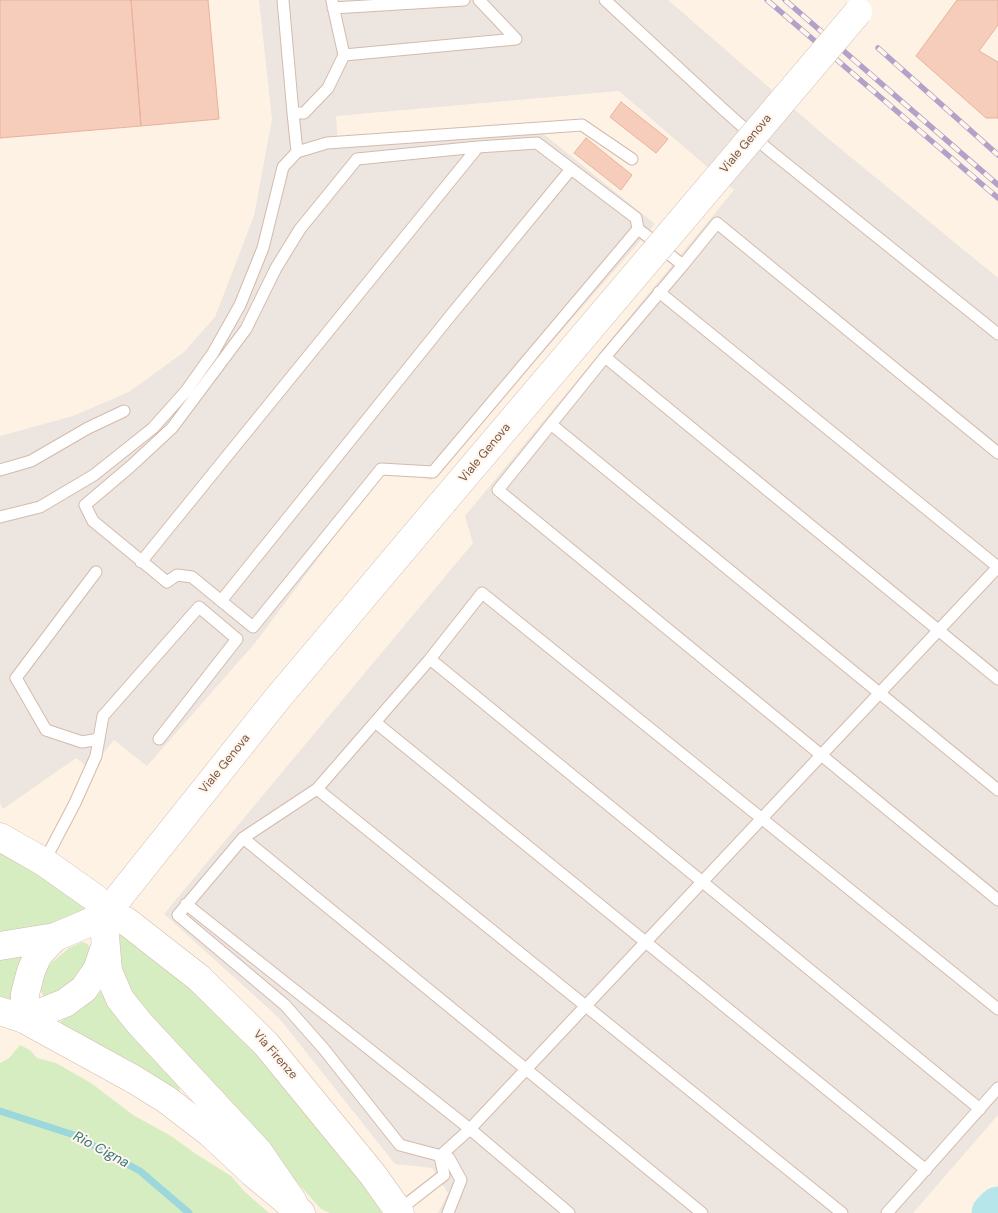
<!DOCTYPE html>
<html>
<head>
<meta charset="utf-8">
<style>
  body { margin:0 }
  canvas { display:block; background:#fef2e4 }
</style>
</head>
<body>
<canvas width="998" height="1213"></canvas>
<script>
const ctx = document.querySelector('canvas').getContext('2d');
ctx.lineJoin = 'round';
function paint(path, color) { ctx.fillStyle = color; ctx.fill(path, 'evenodd'); }
const poly = rows => new Path2D(rows.map(r => 'M' + r).join(''));
function strokePath(path, color, width, dash) { ctx.strokeStyle = color; ctx.lineWidth = width; ctx.lineCap = dash ? 'butt' : 'round'; ctx.setLineDash(dash || []); ctx.stroke(path); }
function drawText(font, color, halo, rows, align = 'center') {
  ctx.font = font + ' "DM Sans",sans-serif'; ctx.lineWidth = 4; ctx.setLineDash([]); ctx.textBaseline = 'middle'; ctx.strokeStyle = halo; ctx.fillStyle = color; for (const [text, x, y, turn = 0] of rows) {
    ctx.save(); ctx.translate(x, y); ctx.rotate((+turn || 0) * Math.PI / 180); ctx.textAlign = isNaN(turn) ? turn : align; if (halo) ctx.strokeText(text, 0, 0); ctx.fillText(text, 0, 0); ctx.restore();
  }
}
paint(poly([
  [259,0,668,0,825,136,998,278,998,1115,913,1213,438,1213,448,1193,432,1168,395,1164,279,1018,164,914,473,543,465,516,734,190,619,91,336,116,338,144,535,127,655,224,431,480,387,466,255,643,147,766,114,740,90,769,76,758,3,809,0,803,0,436,73,416,129,392,184,352,215,317,254,216,272,119]
]), '#ede5df');
paint(poly([
  [0,848,90,904,70,924,0,938],
  [123,929,255,1045,386,1213,330,1213,321,1209,156,1025,120,977,118,937,119,938],
  [82,942,88,944,91,953,74,984,44,998,40,988,41,979,48,966,69,948],
  [26,956,17,1001,0,996,0,958],
  [99,992,101,992,126,1027,179,1086,180,1094,60,1025,61,1021,84,1007],
  [20,1045,30,1050,37,1058,56,1063,91,1083,133,1115,171,1136,196,1154,231,1176,245,1192,269,1213,0,1213,0,1063,9,1058]
]), '#d6edc1');
strokePath(poly([
  [0,1111,74,1135,140,1171,189,1213]
]), '#9cd7dc', 7);
strokePath(poly([
  [992,1213,998,1207]
]), '#b7e6ea', 41);
const building = poly([
  [0,0,131,0,141,126,0,138,0,0],
  [131,0,208,0,219,119,141,126,131,0],
  [957,0,998,0,998,25,979,51,998,62,998,118,986,118,916,56,957,0],
  [621,102,668,139,656,153,610,117,621,102],
  [586,138,632,175,621,190,574,153,586,138]
]);
paint(building, '#f6cdba');
strokePath(building, '#eab199', 1);
const service = poly([
  [283,0,293,113,304,113,328,88,344,55,516,39,479,0],
  [605,0,725,111,769,150,998,334],
  [332,1,344,55],
  [333,8,464,0],
  [297,152,327,143,582,125,632,159],
  [638,229,433,472,381,469,253,627,192,577,177,575,167,582,93,521,85,505,131,466,172,428,246,329,276,268,300,229,357,159,478,147,537,143,636,218,638,229,651,239],
  [666,252,683,265,605,357,498,490,998,900],
  [683,265,717,223,998,453],
  [659,292,998,567],
  [605,357,998,679],
  [552,425,998,790],
  [0,470,31,461,88,428,124,411],
  [0,517,40,507,94,475,153,428,186,391,213,353,240,305,263,248,283,167,297,152,293,113],
  [141,562,478,147],
  [96,572,16,678,46,730,82,742,99,739],
  [221,601,451,315,571,169],
  [430,659,980,1109],
  [375,722,926,1170],
  [317,789,842,1213],
  [243,838,702,1213],
  [44,862,75,803,96,756,103,716,199,607,237,639,159,739],
  [186,904,470,1129,569,1213],
  [399,1210,444,1175,440,1156,470,1129,998,567],
  [448,1213,461,1180,449,1158,400,1145,323,1048,285,1005,178,915,243,838,317,789,430,659,482,593,998,1009],
  [887,1213,998,1088]
]);
const tertiary = poly([
  [108,911,105,936,108,971,120,999,140,1024,258,1151,293,1202],
  [55,937,38,955,31,971,25,994,24,1019,65,1003,84,989,97,970,105,947],
  [0,946,55,937,93,921,108,911,277,699,443,502]
]);
const secondary = poly([
  [0,837,44,862,95,898],
  [126,921,199,978,266,1044,373,1175,400,1213],
  [0,1011,24,1019,135,1080,167,1100,210,1133,253,1173,301,1213]
]);
strokePath(service, '#d3bbac', 13);
strokePath(tertiary, '#d3bbac', 29);
strokePath(secondary, '#d6baa9', 29);
strokePath(service, '#fff', 11);
strokePath(tertiary, '#fff', 28);
strokePath(secondary, '#fff', 28);
const rail = poly([
  [767,0,998,198],
  [785,0,998,185],
  [878,48,998,155]
]);
strokePath(rail, '#b4a1c9', 5.5);
strokePath(rail, '#fff6ec', 4, [11]);
const tertiaryBridge = poly([
  [443,502,858,12]
]);
strokePath(tertiaryBridge, '#d3bbac', 29, []);
strokePath(tertiaryBridge, '#fff', 28);
drawText('12px', '#795547', '#fff6ec', [
  ["Viale Genova",746,144,-50],
  ["Viale Genova",485,453,-50],
  ["Viale Genova",225,764,-51],
  ["Via Firenze",275,1055,49]
]);
drawText('italic 14px', '#3a7980', '#fff6ec', [
  ["Rio Cigna",101,1150,28]
]);
</script>
</body>
</html>
